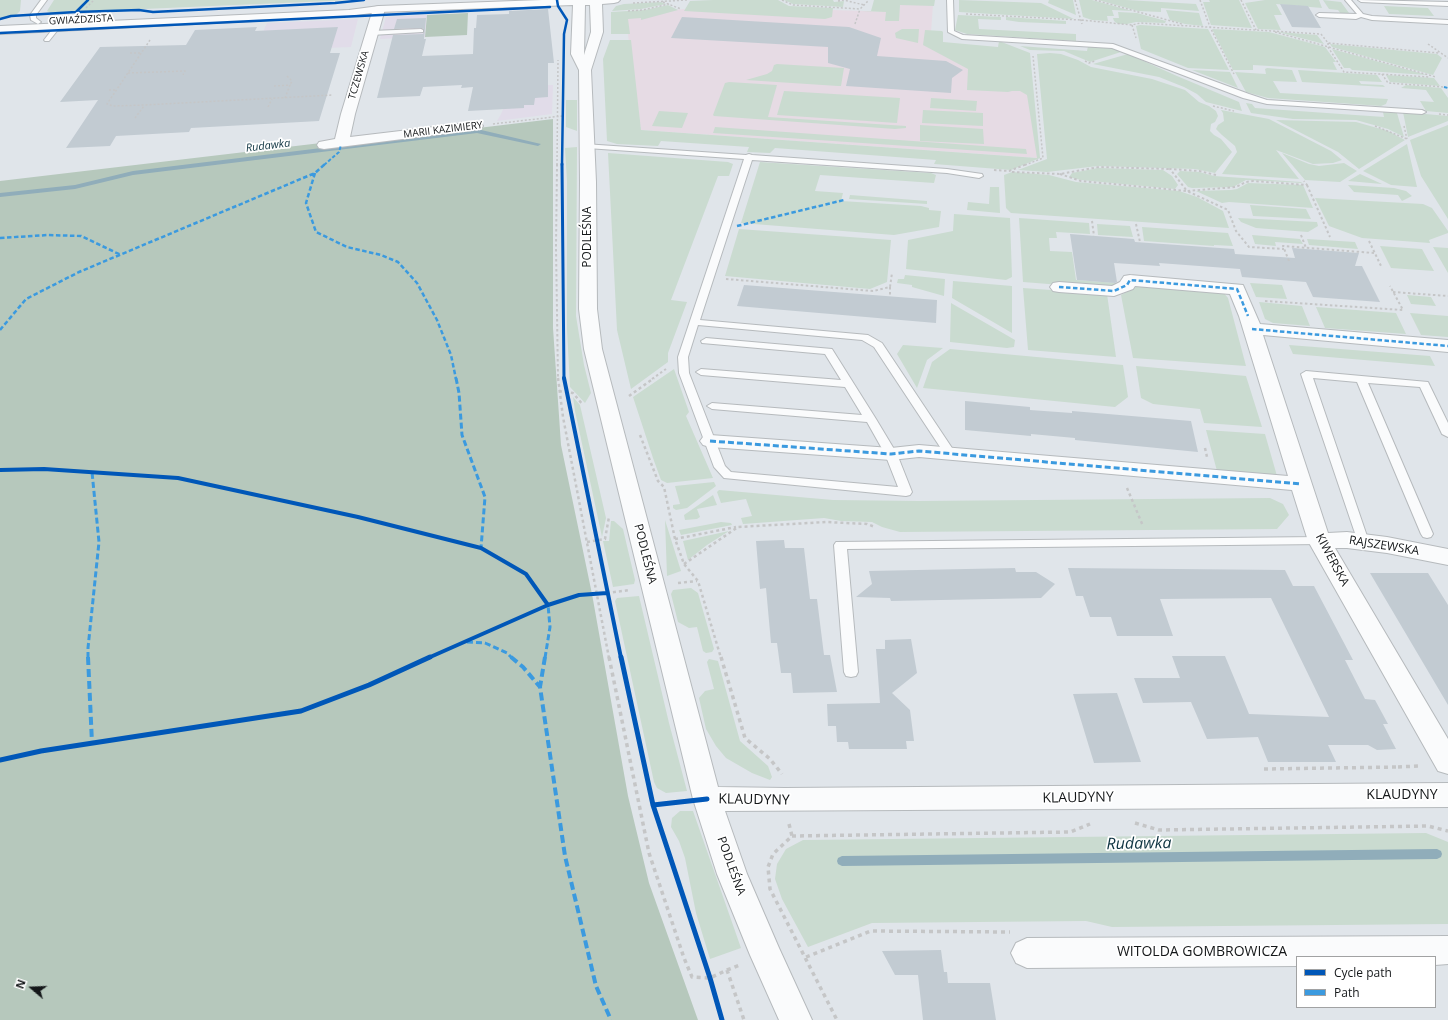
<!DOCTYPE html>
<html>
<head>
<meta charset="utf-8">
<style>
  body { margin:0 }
  #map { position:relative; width:1448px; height:1020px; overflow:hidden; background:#e0e5ea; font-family:"Open Sans",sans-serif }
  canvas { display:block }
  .legend { position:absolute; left:1296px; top:956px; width:140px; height:52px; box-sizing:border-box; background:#fff; border:1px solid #a1a2a3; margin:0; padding:5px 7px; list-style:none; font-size:12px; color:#141719 }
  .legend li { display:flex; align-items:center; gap:8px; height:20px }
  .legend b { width:20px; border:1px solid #a1a2a3 }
  .north { position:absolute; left:12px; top:968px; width:40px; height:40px; -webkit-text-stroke:3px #fff; paint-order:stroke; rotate:289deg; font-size:11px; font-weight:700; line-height:16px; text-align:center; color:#141719 }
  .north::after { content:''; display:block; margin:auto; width:14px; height:18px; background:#141719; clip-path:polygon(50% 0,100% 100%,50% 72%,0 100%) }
</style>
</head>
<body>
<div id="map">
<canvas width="1448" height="1020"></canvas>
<ul class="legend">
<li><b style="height:5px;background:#0057b8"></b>Cycle path</li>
<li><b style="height:5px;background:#3b9adf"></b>Path</li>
</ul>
<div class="north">N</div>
</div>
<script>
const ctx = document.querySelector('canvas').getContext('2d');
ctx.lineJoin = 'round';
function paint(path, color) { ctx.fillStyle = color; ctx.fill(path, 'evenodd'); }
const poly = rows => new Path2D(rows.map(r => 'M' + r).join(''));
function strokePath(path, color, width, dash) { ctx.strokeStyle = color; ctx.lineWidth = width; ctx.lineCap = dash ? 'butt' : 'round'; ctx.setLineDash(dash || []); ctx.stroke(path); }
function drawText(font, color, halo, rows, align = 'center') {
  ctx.font = font + ' "Open Sans",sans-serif'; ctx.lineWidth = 3.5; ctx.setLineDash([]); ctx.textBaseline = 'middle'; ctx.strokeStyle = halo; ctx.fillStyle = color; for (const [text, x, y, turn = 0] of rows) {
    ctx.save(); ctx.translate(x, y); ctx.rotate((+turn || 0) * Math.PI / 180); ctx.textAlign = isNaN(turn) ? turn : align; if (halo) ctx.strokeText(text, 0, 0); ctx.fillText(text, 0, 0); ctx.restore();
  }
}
paint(poly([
  [427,15,425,37,380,39,386,17],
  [358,19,351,47,251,51,257,45,267,23],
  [553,85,552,114,497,121,501,114,513,86]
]), '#e1dce9');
paint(poly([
  [900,5,933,5,930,46,1029,80,1038,158,641,130,625,12,730,7,899,12]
]), '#e6dbe4');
paint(poly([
  [0,0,21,0,20,11,15,16,0,18],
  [54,0,352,0,51,13,47,11],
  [713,0,778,0,789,6,833,8,832,17,825,19,684,11,690,1],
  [784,0,833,0,834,2,844,1,843,7,793,4],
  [874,0,935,0,934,6,900,5,899,21,885,21,886,12,862,11,871,11],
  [959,0,1041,3,1074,19,959,12],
  [1049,0,1073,0,1076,15,1048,3],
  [1079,0,1092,0,1132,11,1112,10,1114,16,1107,16,1108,21,1092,20,1083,17],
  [1098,0,1126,0,1196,4,1199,11,1161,8,1161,12,1138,11],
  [1209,0,1239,0,1252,28,1211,25,1203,2,1210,2],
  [1265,0,1319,0,1322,8,1276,4,1282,15,1274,15,1281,30,1258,29,1245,3],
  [1323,0,1341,2,1349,13,1341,14,1338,10,1329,9],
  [661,2,666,4,641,9,612,11,616,6,624,4],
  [668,5,678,10,641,20,641,18,628,19,630,34,611,34,611,12,645,10],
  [1384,6,1428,8,1434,16,1389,14],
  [1166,10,1199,13,1203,26,1185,24,1170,20],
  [1118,12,1137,13,1166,21,1165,23,1136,22,1127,24,1118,24,1114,21,1113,18,1119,18],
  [958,15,1001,17,1001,20,978,19,979,29,1076,34,1076,41,967,34,955,30],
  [1006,17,1066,21,1066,24,1019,22,1006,20],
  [1140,25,1208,29,1229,70,1188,68,1141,49,1136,26],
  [902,29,919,29,918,43,896,38,895,33],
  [1212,29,1269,32,1325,47,1336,62,1333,62,1337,70,1253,65,1253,70,1233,70],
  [925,30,942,31,943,32,943,42,998,47,999,41,1030,53,1040,158,1011,170,934,164,936,160,775,148,770,153,747,152,749,147,661,141,658,146,617,144,607,141,603,59,610,40,631,40,641,130,1037,158,1027,95,1020,91,1012,91,1008,92,967,90,968,69,923,45],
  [1279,32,1317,35,1324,44,1278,32],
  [1330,44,1437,54,1442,58,1433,75,1332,47],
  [1020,46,1087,51,1088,46,1110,48,1124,51,1090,62,1064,51,1030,50],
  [1332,49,1427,75,1352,70,1350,68,1344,68],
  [1050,53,1061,54,1078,60,1091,67,1152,79,1185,90,1199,102,1209,106,1216,111,1218,116,1215,122,1211,124,1210,131,1214,135,1221,139,1232,152,1215,173,1195,169,1098,166,1047,172,1018,170,1047,159,1037,54],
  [1128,54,1177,76,1239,102,1242,111,1206,102,1197,94,1184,87,1159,77,1093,64],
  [777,64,844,68,841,86,838,86,746,80,767,74,772,71,774,65],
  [1267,68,1292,70,1297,82,1273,81,1280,93,1388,99,1386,104,1381,106,1268,98,1246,92,1235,72,1266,74,1265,69],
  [1192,70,1230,72,1238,88],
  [1298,70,1377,75,1382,82,1359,81,1361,84,1383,85,1385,87,1302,82],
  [1386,75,1434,78,1440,86,1390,82],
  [729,82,777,85,768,117,906,126,906,128,895,129,714,116,713,115,725,83],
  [1406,85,1441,88,1448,98,1448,113,1426,111,1420,101,1434,102,1426,90,1401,88],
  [784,91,900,98,897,123,777,115],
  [931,98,977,101,976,111,930,108],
  [566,100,577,100,577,131,566,127],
  [1246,103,1252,104,1255,108,1384,117,1383,112,1397,113,1404,137,1388,129,1356,120,1293,119,1251,113],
  [923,110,983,113,983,126,922,123],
  [1221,110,1269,119,1331,151,1342,160,1333,163,1313,164,1276,150,1299,179,1222,174,1237,152,1235,146,1222,135,1216,129,1218,125,1224,121,1223,113],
  [659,111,688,113,682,128,652,126],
  [1403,112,1448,116,1448,121,1408,137],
  [1276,120,1356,122,1388,131,1405,140,1359,169,1338,152],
  [920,125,983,129,984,144,920,141],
  [1448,125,1448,219,1421,176,1410,140],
  [715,127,1026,149,1027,154,713,133],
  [1407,144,1417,187,1391,185,1363,171],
  [577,147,576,316,584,365,591,393,585,403,570,387,567,329,567,181,565,148],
  [608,153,728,162,733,164,729,176,718,176,671,300,687,302,668,353,668,362,631,389,617,330],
  [1282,153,1309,164,1319,166,1344,163,1357,171,1340,182,1305,180],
  [760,162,931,173,936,175,934,183,820,175,815,191,843,193,841,201,921,206,929,208,929,210,941,211,939,227,894,235,741,223],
  [1098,168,1163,170,1172,176,1178,185,1175,189,1081,180,1069,177,1072,173],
  [1180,171,1199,172,1214,176,1301,182,1302,183,1246,180,1233,187,1192,188,1188,187,1177,174],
  [1012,172,1049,175,1076,182,1179,191,1197,197,1223,211,1229,228,1011,213,1006,208,1004,175],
  [1360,174,1382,184,1348,181],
  [1248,183,1303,185,1313,208,1229,202,1222,203,1196,191,1231,190,1237,189],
  [1348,185,1394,188,1406,191,1412,196,1402,201,1398,195,1354,192],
  [990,187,999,187,1000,213,967,210,968,202,989,204],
  [850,195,927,201,927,204,849,199],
  [1315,198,1423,204,1432,208,1448,231,1448,233,1429,240,1430,243,1362,238,1329,226],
  [1250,205,1306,209,1311,219,1253,216],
  [954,214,1010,218,1012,277,1006,280,906,269,908,240,953,231],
  [1019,218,1089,223,1090,234,1056,232,1057,238,1049,238,1050,251,1072,252,1076,280,1117,283,1115,287,1112,289,1023,282],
  [1238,218,1317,222,1318,226,1308,232,1256,228,1241,222],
  [1097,224,1130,226,1133,237,1098,235],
  [1142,227,1228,233,1233,246,1214,245,1214,246,1144,241],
  [739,229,891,240,887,282,870,289,725,276],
  [1252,235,1300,239,1303,244,1275,242,1276,246,1255,244],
  [1307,239,1355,242,1358,249,1309,245],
  [1380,246,1422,249,1434,271,1391,268],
  [1433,247,1448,248,1448,273],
  [905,275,945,279,944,296,912,287,912,285,897,283,898,279,904,279],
  [953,281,1012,286,1012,333,952,298],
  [1250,283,1282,285,1287,299,1256,297],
  [1140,285,1223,292,1228,298,1246,366,1133,358,1121,295],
  [1023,288,1107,294,1116,357,1028,350],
  [1407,295,1431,297,1436,306,1411,304],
  [1259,302,1302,306,1310,326,1273,323,1265,319],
  [951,303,1015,340,1014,347,1007,348,950,342],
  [1316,307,1396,313,1406,334,1325,328],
  [1410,313,1448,316,1448,337,1421,335],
  [903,345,943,348,927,360,917,388,897,354],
  [1289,345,1430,356,1435,366,1293,354],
  [950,349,1123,365,1128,397,1115,407,923,388,932,362],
  [1136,366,1246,376,1262,427,1204,423,1200,409,1153,404,1141,398],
  [674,369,689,412,686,416,713,478,667,483,661,480,653,458,633,397],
  [573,397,580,405,606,518,602,537,575,411],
  [1206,430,1265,434,1277,476,1217,471],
  [714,482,716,486,687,508,676,510,673,508,673,505,680,504,675,486],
  [719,490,833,500,919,501,1270,498,1283,504,1289,515,1277,529,900,532,882,527,872,522,841,521,824,518,743,524,741,518,752,516,746,499,721,503,717,492],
  [713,495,717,505,697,509,700,517,697,519,685,520,684,515],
  [665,520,681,571,667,576],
  [611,521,614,521,623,529,635,580,634,584,613,587,603,541,609,541],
  [721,522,731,523,732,525,681,535,679,530],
  [729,531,707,545,688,560,683,541],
  [691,588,698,593,714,649,712,652,706,653,703,651,697,627,689,628,678,622,671,594,673,590],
  [639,596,669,723,687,791,666,793,657,788,654,782,615,601,617,598],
  [709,659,718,661,740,741,768,766,772,777,770,780,752,773,726,758,716,746,706,729,699,698,705,691,714,689,707,662],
  [680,811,693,811,741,948,710,959,696,913,685,858,679,841,671,827,672,818],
  [1426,833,1448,842,1448,924,1112,927,1086,921,872,923,808,947,782,899,775,879,777,864,786,849,803,840]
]), '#cadbd0');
paint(poly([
  [468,13,467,35,425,37,427,15],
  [553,119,553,328,561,445,592,594,628,796,649,883,698,1020,0,1020,0,181,321,143,395,138]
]), '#b6c8bc');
paint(poly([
  [477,129,541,144,538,146,477,133,133,175,75,189,0,197,0,193,75,185,133,171,477,129],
  [1437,849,1441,851,1442,854,1441,857,1437,859,842,866,838,864,837,861,838,858,842,856,1437,849]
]), '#90adba');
paint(poly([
  [1280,4,1308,6,1321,28,1292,27],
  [548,9,554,63,548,63,548,97,535,98,534,105,524,105,524,108,468,111,473,87,461,88,462,85,423,87,420,96,377,98,393,35,423,34,424,32,424,29,421,28,394,29,397,19,426,18,424,39,426,39,422,56,473,54,474,28,476,28,477,15,509,14,509,11],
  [682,17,849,27,881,38,877,56,946,61,963,70,952,78,951,93,846,86,850,69,828,63,828,47,671,38],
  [257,27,255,31,338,27,330,53,340,53,319,121,191,128,189,132,116,136,110,146,66,148,98,100,60,102,100,47,186,45,195,30],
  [1070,234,1134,239,1135,242,1234,249,1235,254,1295,258,1292,248,1359,253,1355,266,1362,266,1380,302,1313,297,1306,282,1242,277,1240,269,1159,263,1160,266,1114,263,1117,282,1115,283,1077,280],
  [744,285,937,300,936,323,737,306],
  [965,401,1030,407,1030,410,1072,413,1072,411,1191,421,1198,452,1075,440,1075,438,1031,434,1031,436,965,430],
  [784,540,785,548,804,548,810,599,817,599,824,655,830,655,837,692,793,693,791,673,781,673,777,643,771,643,766,588,760,589,756,541],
  [1015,568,1016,572,1036,572,1055,584,1041,598,891,601,890,598,856,597,872,584,869,571],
  [1068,568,1285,570,1293,586,1314,586,1353,660,1345,660,1365,699,1375,700,1388,724,1383,724,1396,749,1377,750,1368,745,1328,745,1336,762,1268,762,1258,737,1207,739,1191,702,1143,703,1134,678,1180,678,1172,656,1225,656,1249,714,1329,717,1271,598,1160,599,1173,636,1117,636,1111,617,1090,617,1083,596,1076,596],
  [1370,573,1428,573,1448,605,1448,705],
  [911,639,917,673,892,693,910,710,914,741,906,741,907,749,849,749,848,742,837,742,836,726,828,726,827,704,880,703,876,649,885,649,885,640],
  [1117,693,1141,762,1094,763,1073,694],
  [941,950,944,972,947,972,948,983,990,983,996,1020,923,1020,918,975,895,975,882,951]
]), '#c2cbd2');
const service = poly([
  [41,0,47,0,36,15,36,18,41,22,38,24,31,20,30,15,41,0],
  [947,0,953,0,954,31,963,35,1113,44,1249,94,1267,100,1422,110,1426,112,1422,114,1267,104,1243,98,1112,48,962,39,948,32,947,0],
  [1345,0,1351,0,1363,14,1372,16,1448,20,1448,24,1372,20,1361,17,1356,19,1319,17,1316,15,1319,13,1357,14,1345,0],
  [1358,0,1448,2,1448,6,1361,2,1358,0],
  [52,25,54,26,57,31,49,41,45,41,44,40,51,31,49,27,52,25],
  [421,29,423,30,423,32,371,35,368,33,371,31,421,29],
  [584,144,746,155,749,154,752,155,947,169,982,174,983,176,979,178,947,173,752,160,700,320,868,335,882,343,956,454,954,456,946,456,874,347,862,340,698,325,688,357,689,373,725,466,731,472,898,487,885,454,867,422,712,409,707,406,712,403,862,415,845,387,701,375,696,372,701,369,841,380,825,354,702,343,701,341,706,338,832,349,876,419,897,454,912,492,910,495,906,496,724,478,714,467,679,373,678,357,744,159,587,148,584,148,584,144],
  [1306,371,1428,382,1448,423,1448,437,1442,434,1420,387,1368,383,1433,534,1431,537,1427,538,1423,537,1421,534,1357,382,1313,378,1369,542,1367,545,1363,546,1359,545,1301,374,1306,371],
  [1319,537,1323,538,1325,541,1323,544,847,549,858,672,856,676,851,677,846,676,844,672,834,545,836,542,1319,537]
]);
const minor = poly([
  [379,6,383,7,385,9,355,114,350,137,476,122,481,123,483,126,481,129,324,149,319,148,317,145,319,142,335,139,341,114,373,9,375,7,379,6],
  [1130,275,1243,285,1260,324,1448,340,1448,352,1263,335,1328,533,1347,532,1387,537,1448,549,1448,565,1387,553,1347,548,1335,548,1448,739,1448,774,1438,771,1308,541,1292,490,919,457,891,460,710,447,703,445,700,441,703,437,710,435,891,448,919,445,1288,476,1239,316,1230,294,1135,286,1133,289,1114,296,1059,292,1053,291,1050,287,1053,283,1059,282,1112,286,1120,282,1124,276,1130,275],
  [1448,936,1448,964,1435,965,1435,957,1297,957,1297,966,1027,968,1016,963,1011,953,1016,943,1027,938,1448,936]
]);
const tertiary = poly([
  [542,0,620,0,618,2,614,3,602,4,603,32,591,70,596,182,597,309,602,349,718,787,785,788,1448,783,1448,807,725,811,747,874,779,948,812,1020,779,1020,750,955,717,874,693,799,584,349,579,309,580,182,579,70,571,54,573,5,379,12,349,16,0,34,0,26,349,10,379,6,542,0],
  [585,5,590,5,591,32,584,55,585,5]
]);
strokePath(service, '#b6babd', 2);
strokePath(minor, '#b6babd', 2);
strokePath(tertiary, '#b6babd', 2);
strokePath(poly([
  [782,0,793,5,860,9,869,0],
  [1075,0,1082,24],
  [1095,0,1182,24],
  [1200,0,1210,27,1234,74],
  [1241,0,1256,30],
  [838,1,844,0,864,5],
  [663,2,681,9],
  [633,3,687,0],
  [86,8,94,0],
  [628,11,643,10,669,4],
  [966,14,1081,20,1132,25,1140,23,1321,34,1328,43,1439,53],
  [855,24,860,9],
  [1132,25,1136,38],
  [1275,32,1436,77],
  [150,40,107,104,113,106,144,105,333,95],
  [1328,43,1328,47,1344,72,1430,77],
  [1428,44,1448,58],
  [130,53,141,53],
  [1085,61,1089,63,1095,61],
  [128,73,185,71,183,75],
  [1382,74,1388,83,1444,87],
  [287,76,292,81,290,85],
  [274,86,290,85,285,98],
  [109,90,116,90],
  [1213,106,1234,111],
  [268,107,272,99],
  [1439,114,1448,115],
  [135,118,144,106],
  [493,124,562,116],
  [1375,126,1407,139],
  [1404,126,1407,139],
  [557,165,558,60],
  [1025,165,1043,158,1033,56]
]), '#c5c6c7', 1.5, [2, 2]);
strokePath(poly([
  [557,164,556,247,558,379],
  [994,170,1009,171,1027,164],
  [1012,172,1060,174,1099,167,1170,169],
  [1060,174,1081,181,1187,191,1228,210,1236,231,1249,247,1284,249],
  [1216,175,1199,171,1170,169,1187,191,1236,187,1246,182,1253,181,1307,185,1304,181],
  [1307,185,1330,237],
  [1092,221,1094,236],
  [1136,224,1140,242],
  [1301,235,1306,248],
  [1369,241,1382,268],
  [1289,261,1283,246,1374,253],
  [726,279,873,291,890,287,892,273],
  [890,287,890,296],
  [1393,292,1448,296],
  [1265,301,1403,310,1390,286],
  [652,379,666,369]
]), '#c5c6c7', 2, [2.5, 2.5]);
strokePath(poly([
  [558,378,563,417,609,658],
  [559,391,573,393,583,405],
  [629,396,654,378],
  [640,435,658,481,664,487,675,539,684,564,698,581,721,658],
  [1205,448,1207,457],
  [1127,488,1143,526],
  [675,539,736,527],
  [587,542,605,539,609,517],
  [684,564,738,527,826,522,867,524,875,527],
  [678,583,697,581],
  [607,593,630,590]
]), '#c5c6c7', 2.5, [3, 3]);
strokePath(poly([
  [609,657,649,853,684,958,692,977,710,978,727,970,744,1020],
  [721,657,745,738,770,759,782,774],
  [1398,767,1419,766],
  [1264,769,1398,767],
  [1135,823,1159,830,1428,826,1448,831],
  [789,824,792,836,773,854,768,867,770,889,837,1020],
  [792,836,1070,832,1090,824],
  [806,957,871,931,1010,932],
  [727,970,740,965]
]), '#c5c6c7', 3.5, [4, 4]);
paint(service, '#fafbfc');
paint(minor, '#fafbfc');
paint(tertiary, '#fafbfc');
strokePath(poly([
  [1444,87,1448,88],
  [324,165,339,152,341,145]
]), '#3b9adf', 2, [3.5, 2]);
strokePath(poly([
  [315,173,306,203,316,232,347,247,381,255,398,262,417,283,437,320,451,355,456,379],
  [737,226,844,200],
  [0,238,48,235,81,236,121,255],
  [1059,287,1114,291,1127,285,1130,280,1237,289,1248,316],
  [1252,329,1448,346],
  [0,330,26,299,79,272,315,173,325,164]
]), '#3b9adf', 2.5, [4.5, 2.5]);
strokePath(poly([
  [456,378,459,393,462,435,485,497,481,548],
  [710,441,891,454,919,451,1301,484],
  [467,642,485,643,507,653,512,658],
  [88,658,88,648,99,542,92,472],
  [545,658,550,627,548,605]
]), '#3b9adf', 3, [6, 3]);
strokePath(poly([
  [88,657,92,743],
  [511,657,523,667,540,687],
  [545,657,540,687,565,856,596,986,611,1020]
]), '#3b9adf', 4, [8, 4]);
strokePath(poly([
  [557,0,558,6,567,20,564,34,562,165],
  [76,12,139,10,153,12,335,3,364,0],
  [0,19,11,16,76,12,88,0],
  [0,33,550,7]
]), '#0057b8', 2.5);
strokePath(poly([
  [562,164,564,379]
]), '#0057b8', 3);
strokePath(poly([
  [564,378,621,658],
  [0,470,44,469,178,478,358,517,481,548,526,574,548,605],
  [428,658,548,605,579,595,607,593]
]), '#0057b8', 4);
strokePath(poly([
  [621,657,653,805,710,978,722,1020],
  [0,760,41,751,301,711,369,685,430,657],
  [653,805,707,799]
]), '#0057b8', 5);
drawText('10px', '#141719', '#fff', [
  ["GWIAŹDZISTA",81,20,-3],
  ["TCZEWSKA",359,75,-74],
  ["MARII KAZIMIERY",443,130,-7]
]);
drawText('italic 11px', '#0d3340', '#fff', [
  ["Rudawka",268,146,-7]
]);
drawText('12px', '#141719', '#fff', [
  ["PODLEŚNA",588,237,-90],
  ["RAJSZEWSKA",1384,546,9],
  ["PODLEŚNA",645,554,76],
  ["KIWERSKA",1332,560,62],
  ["PODLEŚNA",731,866,70]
]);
drawText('14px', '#141719', '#fff', [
  ["KLAUDYNY",1402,795],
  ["KLAUDYNY",1078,798,-1],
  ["KLAUDYNY",754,800,1],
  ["WITOLDA GOMBROWICZA",1202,952]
]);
drawText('italic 16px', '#0d3340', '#fff', [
  ["Rudawka",1139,844,-1]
]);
</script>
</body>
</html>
